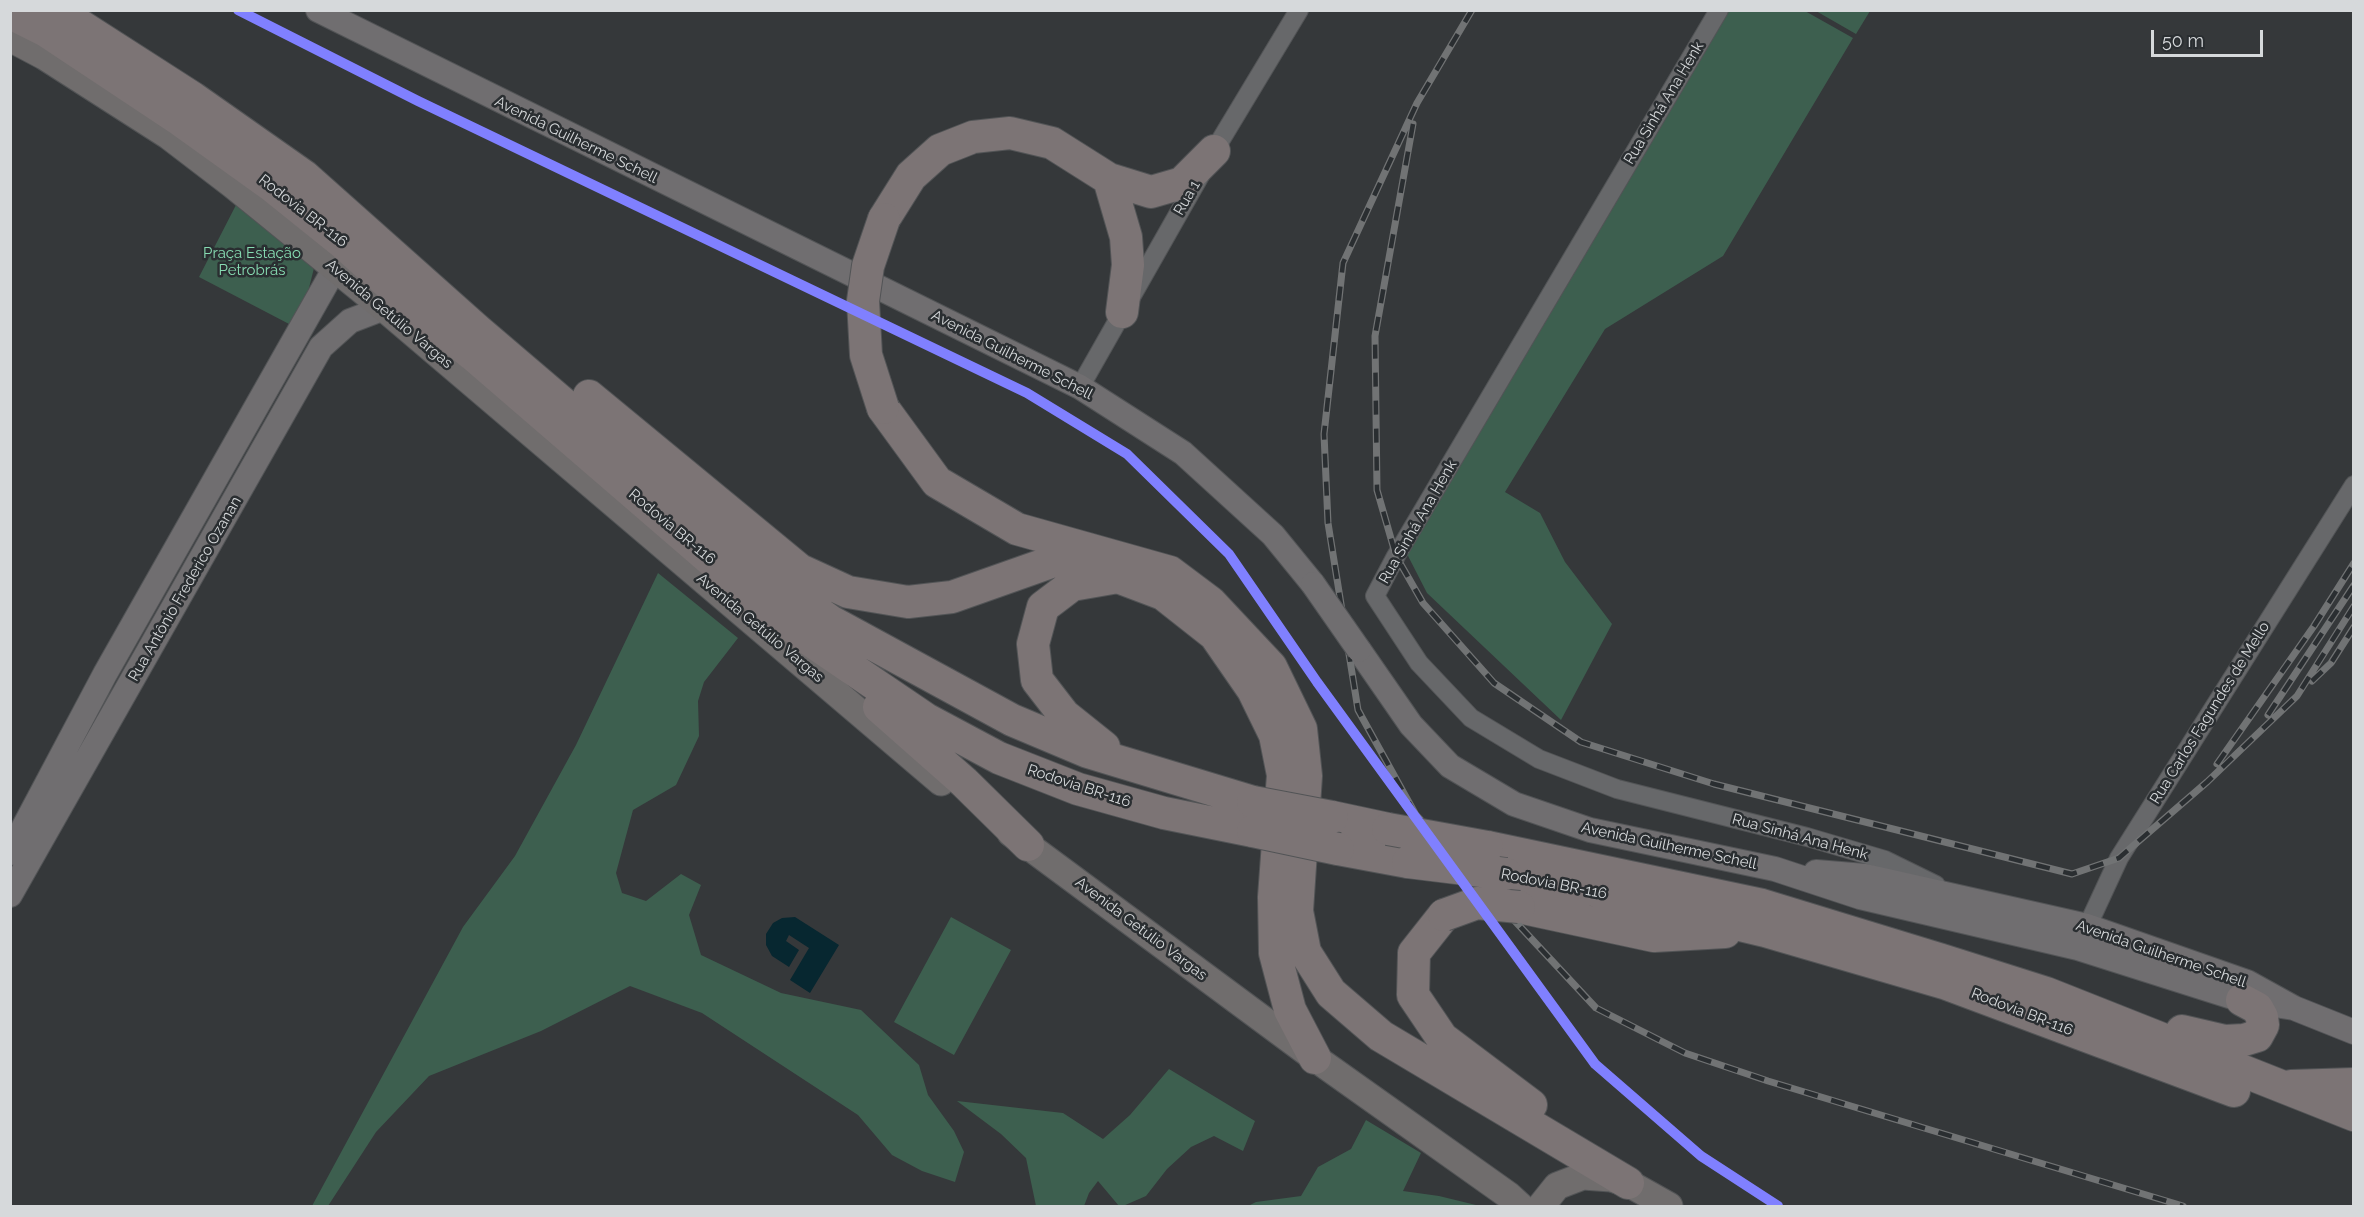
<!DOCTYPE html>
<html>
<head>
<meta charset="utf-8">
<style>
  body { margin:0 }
  #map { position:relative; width:2364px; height:1217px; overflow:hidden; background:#35383a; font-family:Raleway,sans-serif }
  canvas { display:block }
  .frame { position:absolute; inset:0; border:12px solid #d6d9db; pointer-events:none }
  .scale { position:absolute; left:2151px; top:30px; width:112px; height:27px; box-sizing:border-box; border:3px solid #d6d9db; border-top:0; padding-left:8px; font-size:18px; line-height:21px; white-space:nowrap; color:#d6d9db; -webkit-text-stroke:4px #2a2e31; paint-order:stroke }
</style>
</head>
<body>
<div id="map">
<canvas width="2364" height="1217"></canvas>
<div class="frame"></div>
<div class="scale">50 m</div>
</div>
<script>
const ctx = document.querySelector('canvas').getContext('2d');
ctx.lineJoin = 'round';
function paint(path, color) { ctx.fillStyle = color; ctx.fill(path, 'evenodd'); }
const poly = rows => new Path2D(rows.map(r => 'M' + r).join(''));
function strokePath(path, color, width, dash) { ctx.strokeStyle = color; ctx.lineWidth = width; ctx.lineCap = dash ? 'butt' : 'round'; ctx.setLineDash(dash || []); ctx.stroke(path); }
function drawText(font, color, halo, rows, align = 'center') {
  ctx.font = font + ' Raleway,sans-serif'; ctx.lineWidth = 5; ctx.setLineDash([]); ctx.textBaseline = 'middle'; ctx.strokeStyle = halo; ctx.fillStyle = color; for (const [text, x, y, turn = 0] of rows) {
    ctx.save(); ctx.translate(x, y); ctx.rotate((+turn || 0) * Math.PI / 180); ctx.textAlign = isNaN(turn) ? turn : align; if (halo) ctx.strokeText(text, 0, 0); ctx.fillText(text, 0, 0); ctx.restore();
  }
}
paint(poly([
  [1727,11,1805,11,1853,38,1723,256,1605,329,1505,492,1540,513,1565,562,1612,624,1561,720,1427,593,1407,554],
  [1816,11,1870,11,1856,34],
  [236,205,315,264,306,300,291,325,199,277],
  [658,573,738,638,704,682,698,701,699,736,676,785,633,810,616,873,622,893,646,901,681,874,701,885,689,915,701,955,781,993,861,1010,919,1065,928,1095,954,1131,964,1152,955,1182,922,1171,892,1155,858,1115,702,1013,630,986,541,1031,429,1076,376,1132,328,1206,312,1206,463,927,515,856,576,745],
  [951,917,1011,950,954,1055,894,1022],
  [1169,1069,1255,1121,1243,1151,1214,1136,1191,1147,1167,1169,1146,1196,1123,1206,1119,1206,1098,1181,1089,1193,1084,1206,1036,1206,1026,1158,1001,1134,957,1101,1063,1113,1103,1139,1130,1115],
  [1366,1120,1421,1153,1403,1191,1439,1196,1480,1206,1248,1206,1256,1202,1301,1196,1318,1167,1351,1149]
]), '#3d5f4f');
paint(poly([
  [795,917,839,945,810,993,790,980,809,948,789,935,786,941,799,950,789,967,772,956,766,945,766,934,773,923,782,918]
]), '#072730');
const street = poly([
  [1719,10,1396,556,1375,596,1419,663,1471,718,1539,759,1617,789,1807,837,1885,860,1936,885],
  [1080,387,1214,151,1299,10],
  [2082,938,2119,858,2354,485]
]);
const secondary = poly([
  [318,10,1080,387,1183,453,1273,535,1313,584],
  [1359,650,1411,725,1450,766,1514,804,1590,830,1775,869,1860,897,2078,948,2242,1000,2294,1008],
  [10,853,105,674,335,268],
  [1816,872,1865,876,2087,926,2247,982,2294,1008,2354,1032],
  [10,895,321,347,350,321,384,308]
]);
const primary = poly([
  [10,38,44,56,169,136,233,185,384,308,941,782],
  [1011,833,1315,1058,1508,1195,1520,1206],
  [1541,1206,1557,1186,1583,1176,1611,1178,1628,1183,1669,1206]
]);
const highway = poly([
  [56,10,193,98,304,176,477,330,750,563,830,621,1012,720,1088,752,1253,802],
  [10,13,46,31,180,120,272,186,343,243,419,311,473,355,735,581,807,638,926,719,999,758,1078,789,1164,813,1253,831],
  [1109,179,1151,192,1182,183,1214,151],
  [884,219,911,176,940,150,973,137,1010,133,1052,143,1109,179,1126,237,1128,265,1122,312],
  [589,396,800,570,848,592,908,602,952,597,1088,549],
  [883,408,937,482,1017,529,1170,572,1210,602,1271,667,1301,729,1306,776,1297,911,1305,952,1331,993,1381,1036,1628,1183],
  [879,707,964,782,1028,845],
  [1104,747,1064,715,1037,680,1033,644,1043,607,1072,585,1118,577,1163,594,1215,635,1253,690,1275,735,1283,775,1274,897,1275,953,1290,1010,1315,1058],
  [1332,817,1388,829],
  [1487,847,1762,905,1942,960,2046,993,2354,1115],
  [1338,849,1408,862],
  [1506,874,1593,890,1765,931,1947,984,2234,1091],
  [1519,907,1654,936,1725,932],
  [1444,915,1414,953,1413,995,1442,1038,1531,1105],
  [2182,1031,2225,1041,2244,1040,2257,1036,2263,1025,2262,1017,2257,1008,2242,1000],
  [2291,1086,2354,1084]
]);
strokePath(street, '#525456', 20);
strokePath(secondary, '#525456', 26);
strokePath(primary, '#525456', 29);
strokePath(highway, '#525456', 34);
strokePath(street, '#67686a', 18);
strokePath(secondary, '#706e70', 24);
strokePath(primary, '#706d6d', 27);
strokePath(highway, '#7c7475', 32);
const rail = poly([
  [1472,10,1417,103,1343,263,1324,434,1328,523,1358,710,1416,815,1596,1008,1685,1053,1768,1081,2183,1206],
  [1413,124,1375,336,1377,490,1396,556,1423,603,1494,683,1581,742,1714,784,2072,874,2119,858,2207,782,2297,696,2354,606],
  [2312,681,2331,663,2354,627],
  [2268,715,2354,585],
  [2217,764,2314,626,2354,563]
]);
strokePath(rail, '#717374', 7);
strokePath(rail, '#2a2e31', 4.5, [14]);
const secondaryBridge = poly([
  [1313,584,1359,650]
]);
const highwayBridge = poly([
  [883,408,866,355,863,301,868,266,884,219],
  [1253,802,1332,817],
  [1388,829,1487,847],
  [1253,831,1338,849],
  [1408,862,1506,874],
  [1444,915,1477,903,1519,907]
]);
strokePath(secondaryBridge, '#525456', 26, []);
strokePath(highwayBridge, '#525456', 34, []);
strokePath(secondaryBridge, '#706e70', 24);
strokePath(highwayBridge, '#7c7475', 32);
strokePath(poly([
  [238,10,418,101,1027,393,1127,454,1229,554,1317,682,1595,1064,1701,1156,1778,1206]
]), '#8080ff', 10);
drawText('15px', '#d6d9db', '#2a2e31', [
  ["Rua Sinhá Ana Henk",1664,103,-59],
  ["Avenida Guilherme Schell",576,140,26],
  ["Rua 1",1187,198,-60],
  ["Rodovia BR-116",303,211,38],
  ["Avenida Getúlio Vargas",389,314,40],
  ["Avenida Guilherme Schell",1012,355,27],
  ["Rua Sinhá Ana Henk",1418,522,-60],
  ["Rodovia BR-116",672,527,40],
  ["Rua Antônio Frederico Ozanan",185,589,-60],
  ["Avenida Getúlio Vargas",760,628,40],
  ["Rua Carlos Fagundes de Mello",2210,713,-58],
  ["Rodovia BR-116",1079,786,18],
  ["Rua Sinhá Ana Henk",1800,837,15],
  ["Avenida Guilherme Schell",1669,846,12],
  ["Rodovia BR-116",1554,884,11],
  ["Avenida Getúlio Vargas",1141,929,37],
  ["Avenida Guilherme Schell",2161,954,19],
  ["Rodovia BR-116",2022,1012,21]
]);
drawText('15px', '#87dcb2', '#2a2e31', [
  ["Praça Estação",252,253],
  ["Petrobrás",252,270]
]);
</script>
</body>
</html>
